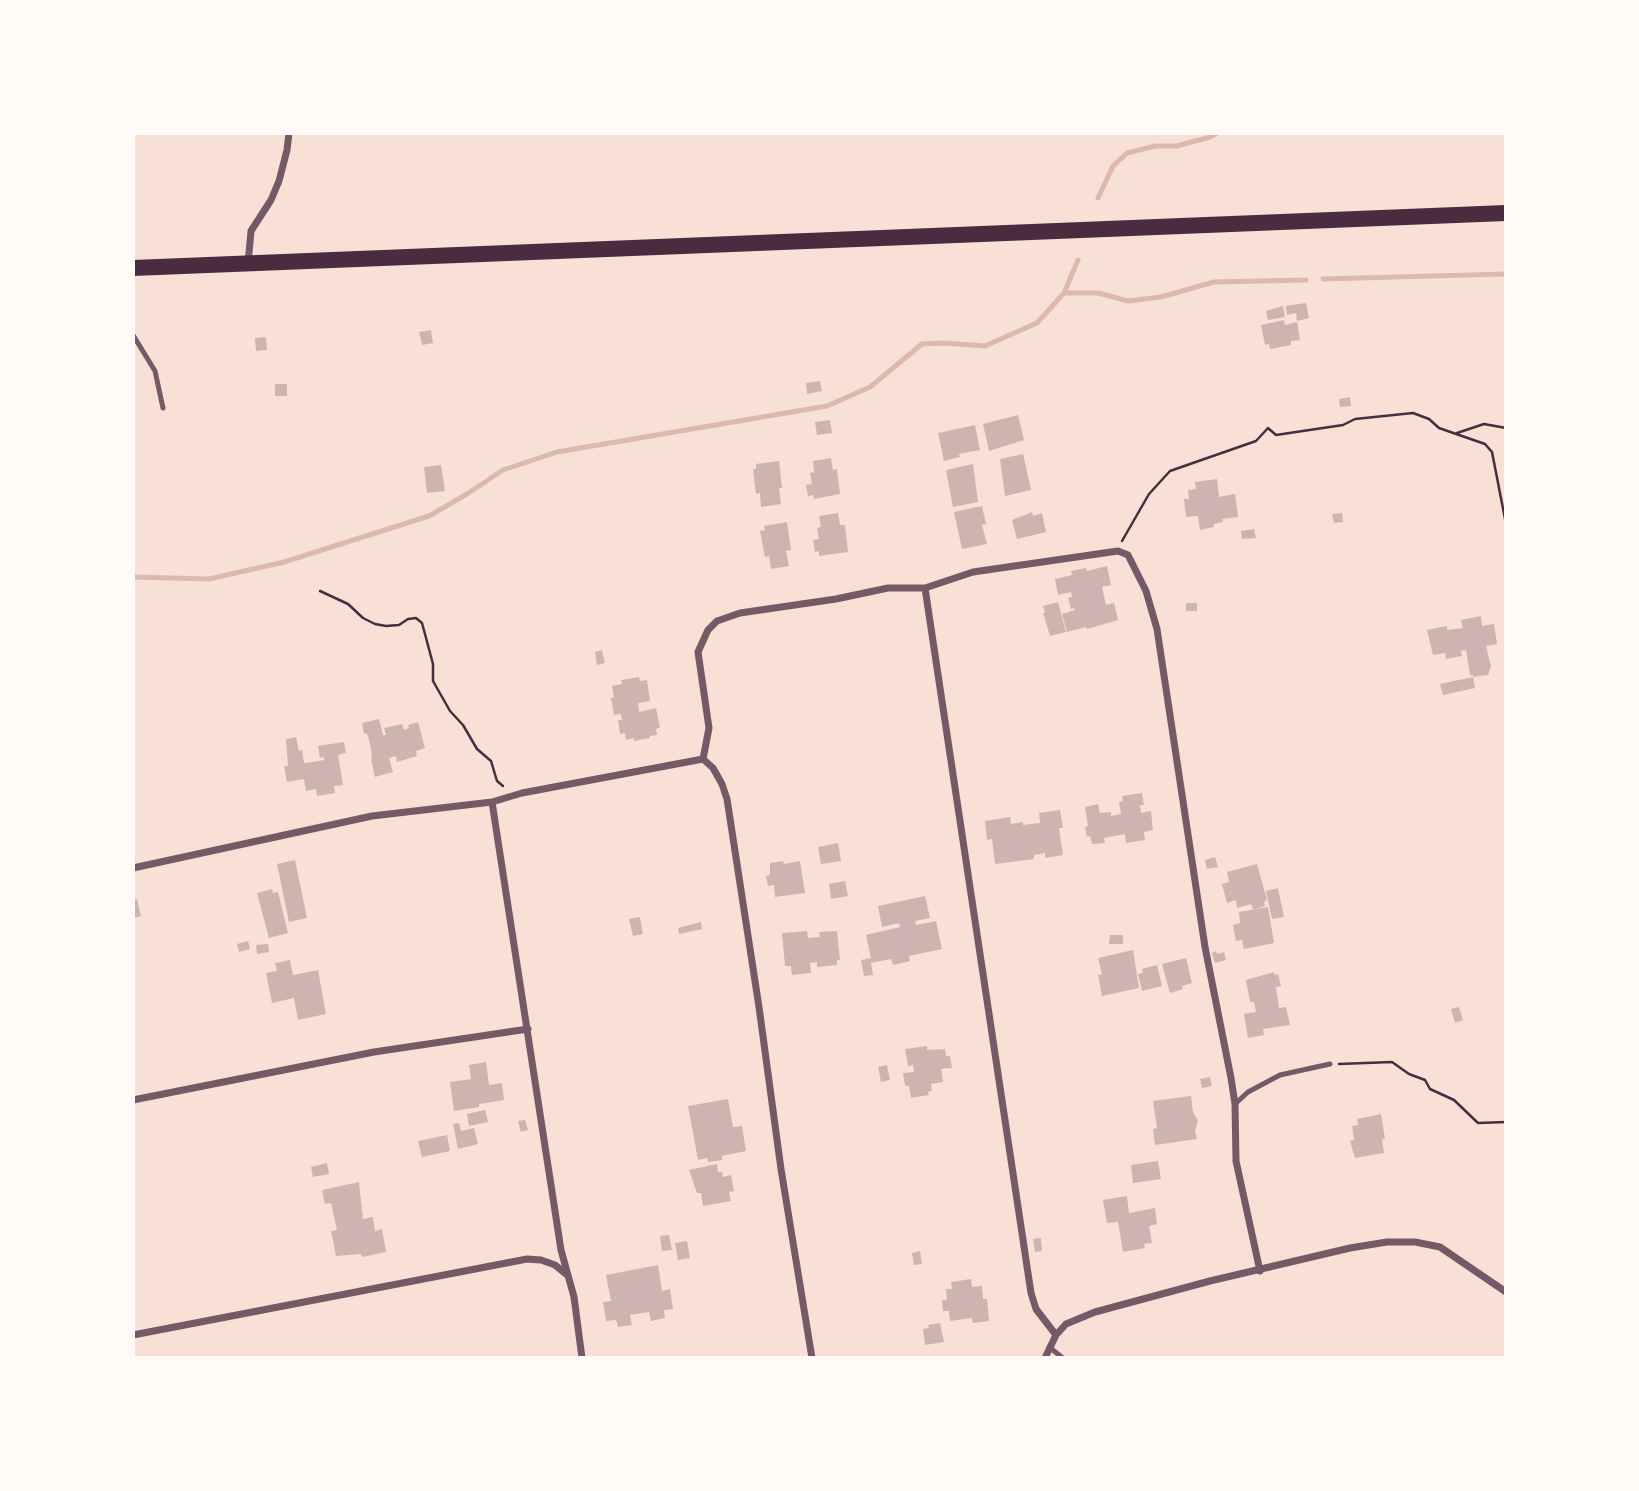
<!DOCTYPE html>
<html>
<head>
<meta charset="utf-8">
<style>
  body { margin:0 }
  #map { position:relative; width:1639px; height:1491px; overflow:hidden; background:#f7e1d7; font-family:"Exo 2",sans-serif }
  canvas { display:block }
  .frame { position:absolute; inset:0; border:135px solid #fffaf5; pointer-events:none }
</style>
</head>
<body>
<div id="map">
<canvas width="1639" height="1491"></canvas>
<div class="frame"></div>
</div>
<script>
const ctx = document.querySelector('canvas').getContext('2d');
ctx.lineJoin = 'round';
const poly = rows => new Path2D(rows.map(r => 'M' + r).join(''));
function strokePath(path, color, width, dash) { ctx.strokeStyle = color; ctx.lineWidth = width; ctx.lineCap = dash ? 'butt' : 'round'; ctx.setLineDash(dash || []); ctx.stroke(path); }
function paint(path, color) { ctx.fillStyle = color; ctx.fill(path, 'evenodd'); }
strokePath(poly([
  [1098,198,1113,166,1127,153,1155,146,1177,146,1210,137,1217,133],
  [1323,279,1506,274],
  [1064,293,1098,293,1128,301,1161,297,1214,282,1306,280],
  [133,577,209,579,284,562,429,516,467,494,503,470,557,452,827,406,870,387,922,344,945,343,985,346,1037,323,1064,293,1078,260]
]), '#dcb8b0', 5);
paint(poly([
  [1306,303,1309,318,1297,321,1296,313,1287,315,1286,306],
  [1283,306,1285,317,1268,320,1266,311],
  [1284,320,1285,325,1297,322,1300,340,1291,341,1291,345,1270,349,1269,344,1265,345,1261,325],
  [431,330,433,343,422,345,419,332],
  [266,337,267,350,256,351,255,338],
  [820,381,822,391,807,394,806,383],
  [275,384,287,384,287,396,275,396],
  [1350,397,1351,406,1340,407,1339,399],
  [1018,415,1024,440,989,451,983,424],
  [830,420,832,433,817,435,815,422],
  [975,425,980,450,959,454,960,457,944,461,938,433],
  [1023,454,1031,490,1005,496,1000,459],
  [831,458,833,470,837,469,840,494,814,499,813,495,808,496,806,485,812,484,810,473,814,472,813,461],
  [779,461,782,488,779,488,781,504,761,507,760,493,756,494,753,469,756,469,756,464],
  [973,464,978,502,953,507,946,470],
  [441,465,445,491,427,493,424,467],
  [1217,479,1219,497,1235,494,1238,517,1222,519,1223,522,1214,524,1214,527,1200,530,1198,516,1186,517,1184,499,1189,499,1188,490,1196,489,1195,482],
  [982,506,986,524,982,525,987,544,962,549,954,512],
  [1032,512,1033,516,1042,513,1046,532,1017,539,1012,520],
  [838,513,840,525,845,525,848,552,819,556,819,551,815,552,813,540,819,539,817,528,821,527,819,516],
  [1342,513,1343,522,1334,523,1332,514],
  [787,522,791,550,786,551,789,566,771,569,769,556,765,557,760,531,765,530,764,526],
  [1254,529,1256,538,1242,539,1241,531],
  [1107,566,1111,585,1102,587,1106,605,1114,603,1118,620,1087,629,1086,627,1067,632,1062,614,1075,610,1074,608,1071,609,1068,598,1072,597,1071,592,1058,595,1055,579,1072,575,1071,571,1086,568,1087,571],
  [1058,602,1066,632,1050,636,1043,613,1045,613,1043,606],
  [1186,603,1197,603,1197,611,1186,611],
  [1481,616,1482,626,1494,624,1497,644,1486,646,1491,666,1488,675,1473,677,1473,675,1470,675,1466,650,1461,651,1462,656,1446,659,1445,653,1433,655,1427,630,1447,626,1447,630,1463,628,1461,620],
  [602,650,605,663,597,665,595,652],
  [639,677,640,681,647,680,650,701,638,703,639,712,656,708,660,728,656,729,657,735,650,736,650,738,634,741,634,738,626,740,625,733,620,734,618,720,622,720,621,714,614,715,611,698,614,697,612,686,622,684,621,680],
  [1473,677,1475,688,1443,695,1440,684],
  [379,719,383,735,386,735,384,728,402,724,404,730,409,728,408,725,418,722,425,748,416,751,417,756,397,762,396,756,389,758,393,772,375,777,371,759,372,759,371,748,367,733,364,734,362,723],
  [296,737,299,751,302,750,304,763,307,763,324,760,324,757,320,758,318,746,344,742,346,753,338,755,343,785,334,786,335,793,317,796,316,789,306,791,304,779,287,782,284,766,288,766,286,739],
  [1142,793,1144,805,1140,805,1141,813,1151,811,1153,830,1144,832,1145,840,1126,843,1125,834,1104,838,1105,843,1092,844,1090,836,1087,837,1085,827,1088,826,1085,807,1098,804,1100,813,1111,812,1111,816,1121,814,1119,802,1123,801,1122,796],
  [1060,810,1063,828,1059,828,1063,855,1045,858,1045,853,1034,855,1034,859,995,864,992,839,987,840,985,821,1010,817,1011,824,1023,822,1023,825,1040,823,1039,813],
  [838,843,841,861,821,864,818,847],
  [1215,857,1218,867,1207,869,1205,860],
  [295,860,307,918,289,922,277,864],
  [783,861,784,864,800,861,805,893,775,897,774,885,768,886,766,876,770,875,770,863],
  [1257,864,1267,900,1264,902,1265,906,1253,910,1251,904,1237,908,1236,900,1227,903,1222,884,1229,882,1227,872],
  [845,881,848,896,831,899,829,884],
  [1278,888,1284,917,1272,919,1266,891],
  [272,889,273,893,278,892,288,933,269,938,257,893],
  [925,896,930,918,915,921,916,925,936,921,942,949,909,956,910,961,893,965,891,959,871,963,873,975,864,976,861,960,871,958,866,935,900,927,899,923,882,927,878,906],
  [137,899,141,916,133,918,133,900],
  [1268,907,1274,943,1244,949,1242,940,1236,941,1233,925,1240,923,1239,912],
  [640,917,643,934,633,936,629,919],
  [701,922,702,929,679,934,678,928],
  [807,931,808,938,820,937,819,932,837,931,840,960,837,960,837,965,817,967,817,962,810,963,811,973,792,975,791,966,785,966,782,933],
  [1110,935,1123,935,1123,944,1109,944],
  [248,941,250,949,239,952,237,944],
  [268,944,269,952,257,954,256,945],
  [1133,950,1139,988,1102,996,1098,975,1102,974,1098,958],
  [1216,951,1217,954,1224,952,1226,960,1215,963,1212,953],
  [1186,958,1192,983,1182,986,1183,989,1170,993,1162,964],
  [290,960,293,975,318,970,326,1014,298,1020,294,998,272,1003,266,973,277,971,275,963],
  [1157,965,1162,986,1142,991,1138,974,1143,973,1142,969],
  [1274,972,1274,975,1278,974,1281,986,1276,987,1279,1008,1286,1007,1290,1025,1263,1029,1264,1035,1248,1038,1244,1014,1256,1012,1254,1002,1250,1002,1246,980],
  [1459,1007,1463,1020,1455,1023,1451,1009],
  [927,1046,927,1050,945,1049,946,1056,950,1056,952,1068,941,1069,943,1082,931,1084,932,1091,928,1092,929,1095,911,1098,909,1086,905,1086,903,1073,914,1072,913,1065,908,1066,905,1049],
  [486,1062,489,1085,502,1083,504,1100,479,1104,479,1107,454,1111,450,1082,471,1079,469,1065],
  [887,1065,890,1080,881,1082,878,1067],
  [1210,1077,1212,1086,1202,1088,1200,1079],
  [1191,1096,1193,1112,1198,1121,1195,1131,1197,1139,1155,1145,1153,1129,1157,1128,1153,1101],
  [728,1099,733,1127,742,1126,746,1151,722,1156,722,1160,708,1162,707,1158,698,1160,688,1106],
  [485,1110,488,1122,469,1126,467,1114],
  [1381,1114,1385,1139,1382,1139,1384,1153,1355,1158,1350,1141,1354,1140,1352,1126,1358,1125,1357,1119],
  [525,1120,528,1130,521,1132,518,1121],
  [459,1123,461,1131,474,1128,478,1144,458,1149,453,1124],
  [447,1135,450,1151,422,1157,418,1141],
  [1158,1161,1161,1179,1133,1183,1131,1165],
  [327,1163,329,1174,313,1177,311,1167],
  [717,1164,718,1172,722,1172,723,1177,731,1175,734,1191,729,1192,731,1201,703,1206,701,1193,697,1193,689,1170],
  [359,1182,363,1219,373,1217,375,1231,382,1229,386,1252,362,1257,361,1254,336,1256,331,1231,337,1230,331,1203,325,1204,322,1190],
  [1127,1196,1129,1213,1155,1208,1157,1224,1149,1226,1152,1243,1144,1244,1145,1248,1123,1252,1118,1222,1107,1223,1103,1200],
  [669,1235,672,1250,662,1251,660,1236],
  [1041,1238,1042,1251,1035,1252,1033,1239],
  [687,1241,690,1258,678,1260,675,1243],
  [920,1251,922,1264,914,1265,912,1253],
  [658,1265,662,1291,670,1289,673,1309,664,1310,665,1318,651,1321,649,1312,630,1315,632,1325,618,1327,616,1320,606,1321,603,1302,611,1301,606,1275],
  [971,1279,972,1287,982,1286,983,1299,987,1299,989,1321,973,1323,972,1318,950,1321,949,1311,943,1311,942,1300,947,1300,946,1289,952,1289,951,1282],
  [940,1323,944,1342,925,1345,923,1329,929,1328,928,1325]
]), '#ccb4b1');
strokePath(poly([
  [1457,433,1484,424,1506,428],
  [1122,541,1149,494,1170,471,1256,441,1268,428,1276,435,1343,425,1355,419,1413,413,1429,419,1439,428,1485,444,1492,452,1506,524],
  [320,591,348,604,363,618,375,624,386,626,399,625,408,619,416,618,422,623,433,664,433,681,450,711,463,725,477,749,491,761,497,781,503,786],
  [1339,1064,1392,1062,1409,1074,1425,1080,1430,1089,1454,1100,1478,1123,1506,1122]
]), '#4a2c40', 2.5);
strokePath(poly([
  [133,335,155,371,163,408],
  [1235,1104,1248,1092,1280,1075,1330,1064],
  [1049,1347,1063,1358]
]), '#755966', 5);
strokePath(poly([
  [248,264,251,231,271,200,279,181,287,150,289,133],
  [925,588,1031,1293,1036,1309,1056,1335],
  [703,759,709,728,698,652,708,630,717,621,740,613,836,599,888,588,925,588,973,572,1118,551,1128,555,1146,591,1157,629,1205,947,1231,1078,1235,1104,1236,1161,1260,1271],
  [703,759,713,768,722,784,727,799,759,1007,781,1169,812,1358],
  [492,802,561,1250,574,1297,582,1358],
  [133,868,372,816,492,802,522,793,703,759],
  [133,1100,374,1052,528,1029],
  [133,1335,527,1259,541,1260,555,1265,566,1274],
  [1045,1358,1056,1335,1066,1324,1095,1312,1210,1281,1350,1248,1387,1242,1415,1242,1440,1247,1506,1292]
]), '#755966', 7);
strokePath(poly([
  [133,268,1506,213]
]), '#4a2c40', 16);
</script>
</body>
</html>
